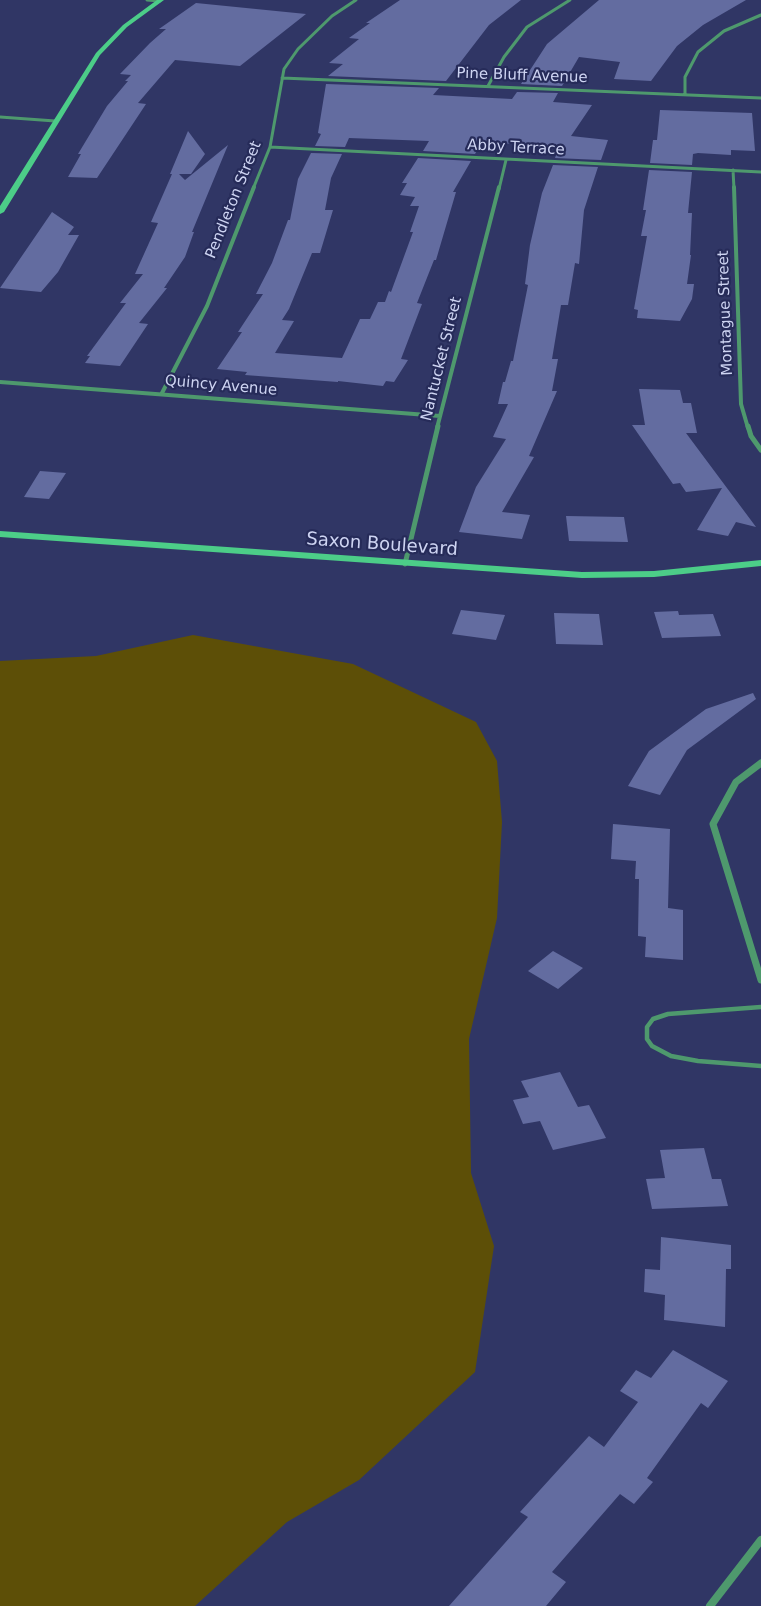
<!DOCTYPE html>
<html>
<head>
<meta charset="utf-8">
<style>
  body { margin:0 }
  canvas { display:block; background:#303665 }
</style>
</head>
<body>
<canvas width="761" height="1606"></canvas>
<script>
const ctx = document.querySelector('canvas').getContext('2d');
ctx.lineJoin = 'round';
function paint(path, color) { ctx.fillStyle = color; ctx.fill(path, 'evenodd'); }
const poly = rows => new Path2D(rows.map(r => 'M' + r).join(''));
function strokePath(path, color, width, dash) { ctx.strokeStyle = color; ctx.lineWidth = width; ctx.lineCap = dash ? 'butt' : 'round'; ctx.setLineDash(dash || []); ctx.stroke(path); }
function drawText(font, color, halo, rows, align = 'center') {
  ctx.font = font + ' "DejaVu Sans",sans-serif'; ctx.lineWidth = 4.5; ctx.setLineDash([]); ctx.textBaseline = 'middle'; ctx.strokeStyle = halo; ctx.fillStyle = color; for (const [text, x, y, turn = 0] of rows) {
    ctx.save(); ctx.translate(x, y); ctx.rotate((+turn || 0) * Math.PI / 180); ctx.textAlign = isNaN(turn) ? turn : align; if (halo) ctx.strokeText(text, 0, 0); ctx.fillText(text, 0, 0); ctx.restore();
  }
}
paint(poly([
  [193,635,353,664,476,722,497,761,502,822,497,918,469,1039,471,1173,494,1246,475,1372,359,1480,287,1522,195,1606,0,1606,0,661,96,656]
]), '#5d4f07');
paint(poly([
  [400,0,521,0,489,25,446,81,328,76,343,64,329,63,359,39,349,38,370,23,366,23],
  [599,0,746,0,703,25,677,46,651,81,614,79,620,62,579,57,562,86,521,84,547,44],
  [196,3,306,14,240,66,175,60,138,103,146,104,97,178,68,177,81,154,78,154,107,106,128,81,125,81,131,75,120,74,150,43,166,29,159,29],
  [326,84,439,88,433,95,512,99,517,92,558,93,553,102,592,105,571,136,608,140,601,160,555,158,559,147,482,142,475,154,423,151,429,141,349,138,345,147,315,146,321,134,318,133],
  [660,110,752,113,755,151,731,150,731,155,698,153,693,154,692,165,650,163,653,140,657,140],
  [188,131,205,154,191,174,179,174,185,180,228,145,192,232,194,232,185,257,164,288,167,288,139,323,148,324,120,366,85,363,90,356,87,356,126,303,120,303,143,274,135,274,158,223,151,222,172,174,170,174],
  [311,153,342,154,331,178,325,210,333,210,320,253,312,253,289,309,282,320,294,321,275,353,342,358,360,319,370,319,378,302,385,302,389,291,391,292,413,232,410,232,419,206,410,206,415,197,400,195,407,183,402,183,418,158,471,161,453,192,456,192,436,260,434,260,417,303,422,304,401,359,408,360,394,382,386,381,383,386,338,381,338,382,245,375,247,372,217,369,242,332,238,332,263,294,256,294,272,263,288,220,290,220,298,179],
  [553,165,598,167,584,210,579,264,575,263,568,305,561,305,552,359,558,359,552,391,557,391,529,456,534,457,502,512,530,515,522,539,459,532,476,487,506,439,493,437,508,404,498,404,503,382,505,382,511,361,513,361,528,285,525,284,530,245,542,193],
  [649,170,692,172,688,213,692,213,690,255,691,255,687,284,694,284,692,299,680,321,637,318,638,310,634,309,647,236,641,236,646,210,643,210],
  [52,212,74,227,68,235,79,235,58,272,41,292,0,288],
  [639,389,680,390,683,403,691,403,697,433,686,433,756,527,736,522,728,536,697,530,722,488,686,492,680,483,673,484,632,425,645,425],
  [40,471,66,473,49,499,24,497],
  [566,516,624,517,628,542,569,541],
  [461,610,505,615,496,640,452,634],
  [678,611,679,615,713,614,721,636,662,638,654,612],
  [554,613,599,614,603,645,556,644],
  [753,693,756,699,687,750,660,795,628,786,649,751,706,709],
  [613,824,670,829,668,908,683,910,683,960,645,957,646,937,638,936,639,879,635,879,636,861,611,859],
  [553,951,583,968,558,989,528,971],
  [560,1072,578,1107,589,1105,606,1138,553,1150,540,1121,523,1124,513,1100,529,1097,521,1081],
  [704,1148,712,1179,721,1179,728,1206,652,1209,646,1179,665,1178,660,1150],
  [661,1237,731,1245,731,1269,726,1269,725,1327,664,1320,665,1295,644,1292,645,1269,660,1270],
  [673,1350,728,1381,708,1408,701,1403,647,1478,653,1482,634,1504,620,1494,552,1572,566,1582,546,1606,449,1606,528,1517,520,1512,589,1436,604,1447,638,1402,620,1391,636,1370,651,1378]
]), '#636ca0');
strokePath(poly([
  [761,1007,668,1014,653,1019,647,1027,647,1039,652,1046,671,1056,698,1061,761,1066]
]), '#4e996d', 4.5);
strokePath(poly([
  [147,0,160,1],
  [282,78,761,98],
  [488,86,504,57,527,27,570,0],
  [685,95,685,77,698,52,724,31,761,15],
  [0,117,55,121],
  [270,147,761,172],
  [733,170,734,189],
  [253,189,270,147,284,69,298,49,332,16,356,0],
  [499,189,506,160]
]), '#4e996d', 3);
strokePath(poly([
  [734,187,741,404,748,428],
  [0,382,440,416],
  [162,393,207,306,254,187],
  [437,428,499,187]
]), '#4e996d', 4);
strokePath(poly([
  [748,426,751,436,761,450],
  [405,564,438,426]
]), '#4e996d', 5);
strokePath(poly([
  [761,763,736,782,713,824,761,980]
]), '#4e996d', 7);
strokePath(poly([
  [710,1606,761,1540]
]), '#4e996d', 8);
paint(poly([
  [157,0,164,0,127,27,100,55,4,212,0,214,0,206,96,53,123,25,157,0],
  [0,531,582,572,654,571,761,560,761,566,654,577,582,578,0,537,0,531]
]), '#4ccd88');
drawText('15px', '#ced4f2', '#262b59', [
  ["Pine Bluff Avenue",522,76,2],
  ["Abby Terrace",516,148,3],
  ["Pendleton Street",234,200,-68],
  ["Montague Street",726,313,-92],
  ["Nantucket Street",442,359,-76],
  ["Quincy Avenue",221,386,5]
]);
drawText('18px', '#ced4f2', '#262b59', [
  ["Saxon Boulevard",382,545,4]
]);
</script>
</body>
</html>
